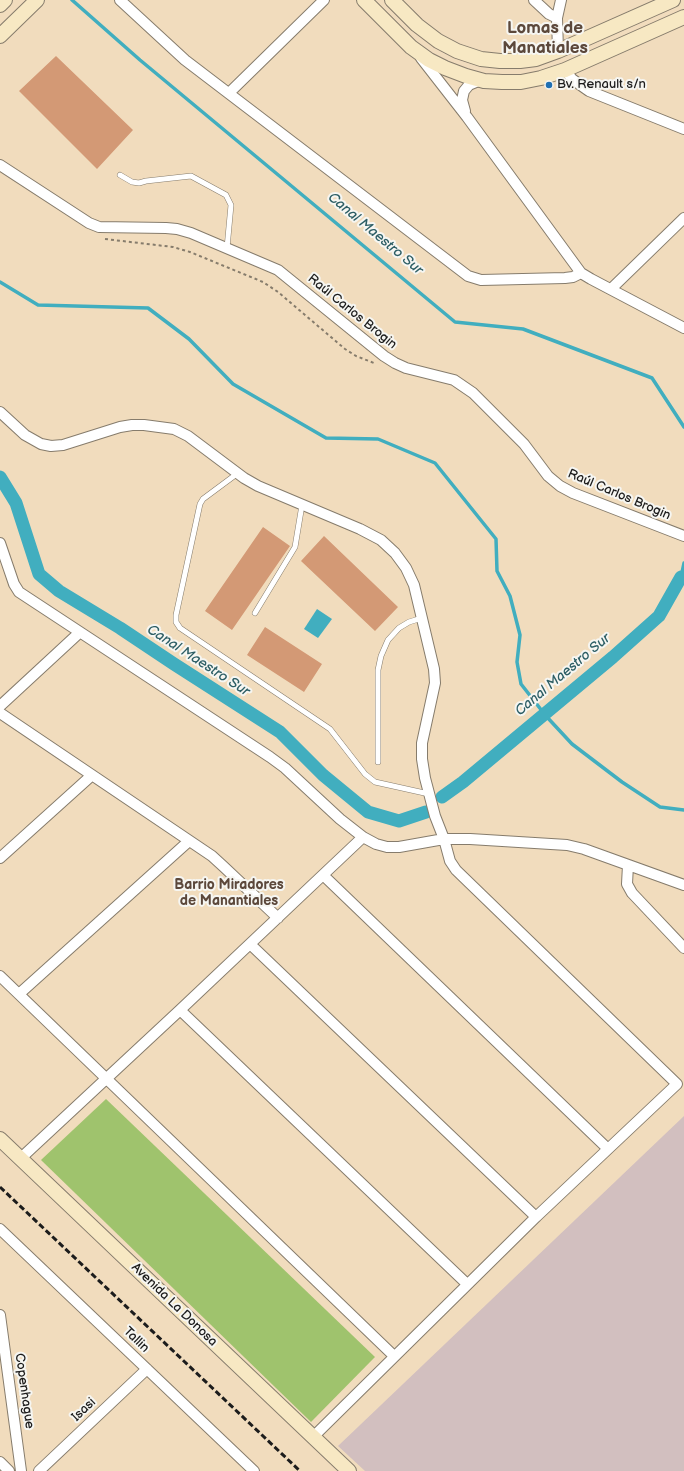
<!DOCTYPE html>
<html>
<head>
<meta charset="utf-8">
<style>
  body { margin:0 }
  canvas { display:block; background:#f1dcbd }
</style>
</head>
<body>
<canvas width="684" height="1471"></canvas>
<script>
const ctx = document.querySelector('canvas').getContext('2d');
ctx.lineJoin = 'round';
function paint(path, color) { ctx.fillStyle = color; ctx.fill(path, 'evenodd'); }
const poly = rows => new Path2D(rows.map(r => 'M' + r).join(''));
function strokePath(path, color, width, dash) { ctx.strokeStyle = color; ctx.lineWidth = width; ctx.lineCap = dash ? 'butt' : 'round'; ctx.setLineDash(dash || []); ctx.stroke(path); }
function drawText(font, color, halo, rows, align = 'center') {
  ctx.font = font + ' "Balsamiq Sans",sans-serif'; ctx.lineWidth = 4; ctx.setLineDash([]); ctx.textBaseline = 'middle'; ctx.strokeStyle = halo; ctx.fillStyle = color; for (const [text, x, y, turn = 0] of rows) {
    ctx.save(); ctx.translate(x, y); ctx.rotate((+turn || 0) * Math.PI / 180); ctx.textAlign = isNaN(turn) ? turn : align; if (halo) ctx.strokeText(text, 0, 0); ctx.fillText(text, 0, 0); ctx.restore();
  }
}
paint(poly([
  [684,1116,684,1471,365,1471,338,1446]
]), '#d2bfbf');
paint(poly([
  [106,1099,375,1357,311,1422,41,1160]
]), '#9fc36d');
paint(poly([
  [317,609,332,619,318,638,304,629]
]), '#41aebf');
strokePath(poly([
  [72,0,140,60,455,322,523,329,652,378,684,427],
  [0,282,38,305,148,308,189,339,233,384,326,438,378,439,435,463,496,539,497,571,510,596,520,635,517,662,521,684,546,716,572,744,622,782,660,807,684,810],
  [681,577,684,563]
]), '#41aebf', 3.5);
strokePath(poly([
  [0,477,16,503,39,574,59,591,120,628,174,664,280,732,323,775,368,812,399,821,426,812],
  [442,797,463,782,613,657,659,616,681,577]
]), '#41aebf', 13);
paint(poly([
  [56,56,133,130,97,169,19,91],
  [263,527,290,546,232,630,205,611],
  [324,536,398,607,375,631,301,561],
  [265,627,322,664,304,692,247,655]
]), '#d39975');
const lane = poly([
  [120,175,132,182,139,183,146,181,191,176,226,195,231,205,227,248],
  [238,473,203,499,200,504,176,615,176,622,180,628,330,729,365,774,375,782,429,794],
  [255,613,295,547,302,505],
  [378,762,378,670,381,656,388,640,399,628,409,622,422,618]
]);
const street = poly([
  [120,0,185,60,468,276,481,280,565,278,573,277,581,273,591,279,684,328],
  [534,0,549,14,557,18],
  [558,51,557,18,561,0],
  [421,58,467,117,581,273],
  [565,70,572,79,589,91,684,129],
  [229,93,324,0],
  [465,111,462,100,464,91,469,85,481,80],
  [0,165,89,223,99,227,166,228,177,229,191,233,278,270,384,356,395,363,406,368,454,380,473,393,524,444,548,476,560,486,573,493,684,536],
  [611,289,684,218],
  [0,412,25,435,41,444,51,446,63,445,120,427,132,425,144,425,174,429,188,436,244,478,258,486,360,529,381,540,395,553,406,568,414,585,434,669,435,683,422,743,422,759,425,778,435,816,444,839,470,839,567,845,584,849,684,885],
  [0,543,14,584,19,592,270,757,285,768,340,819,363,837,376,844,387,847,399,847,444,839,450,861,456,870,677,1084,536,1217,313,1437],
  [0,706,79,633],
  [0,713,212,856,224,867,278,918],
  [0,858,91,776],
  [628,865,627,884,632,893,684,948],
  [323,875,608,1149],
  [250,944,536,1217],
  [0,976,394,1356],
  [19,994,189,841],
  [180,1010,467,1284],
  [21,1158,180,1010,363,837],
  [0,1229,254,1471],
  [0,1315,21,1471],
  [0,1462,9,1471],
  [39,1471,147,1369]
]);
const secondary = poly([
  [364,0,411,47,429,60,445,68,466,76,484,81,502,82,521,82,541,78,565,70,684,17],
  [392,0,417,25,438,41,457,51,481,59,500,61,520,61,536,59,558,51,673,0],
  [0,5,5,0],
  [0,36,37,0],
  [0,1139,349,1471]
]);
strokePath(lane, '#867c6c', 6);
strokePath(street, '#867c6c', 12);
strokePath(secondary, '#867c6c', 16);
strokePath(poly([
  [105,239,173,247,190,252,263,282,278,292,345,349,356,356,374,363]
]), '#867c6c', 2, [3, 3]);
strokePath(lane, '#fff', 5);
strokePath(street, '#fff', 10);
strokePath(secondary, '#f7e8c3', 14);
strokePath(poly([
  [0,1187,300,1471]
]), '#1c1c1c', 3, [6, 3]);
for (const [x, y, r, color] of [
  [549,85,4,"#1f6fb2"]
]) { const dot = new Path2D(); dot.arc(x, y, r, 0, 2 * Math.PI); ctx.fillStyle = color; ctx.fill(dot); strokePath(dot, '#f6f6f2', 1.5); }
drawText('13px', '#1c1c1c', '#f6f6f2', [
  ["Bv. Renault s/n",557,85]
], 'left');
drawText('13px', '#1c1c1c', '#f6f6f2', [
  ["Raúl Carlos Brogin",352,312,39],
  ["Raúl Carlos Brogin",619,495,23],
  ["Avenida La Donosa",174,1305,44],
  ["Tallin",136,1340,44],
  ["Copenhague",24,1391,82],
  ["Isasi",84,1410,-44]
]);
drawText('italic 14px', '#2d5e65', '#f6f6f2', [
  ["Canal Maestro Sur",375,234,40],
  ["Canal Maestro Sur",198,661,33],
  ["Canal Maestro Sur",563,675,-40]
]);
drawText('bold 14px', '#5c483b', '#f6f6f2', [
  ["Barrio Miradores",229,885],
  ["de Manantiales",229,901]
]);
drawText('bold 17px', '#5c483b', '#f6f6f2', [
  ["Lomas de",545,29],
  ["Manatiales",545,49]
]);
</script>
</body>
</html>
